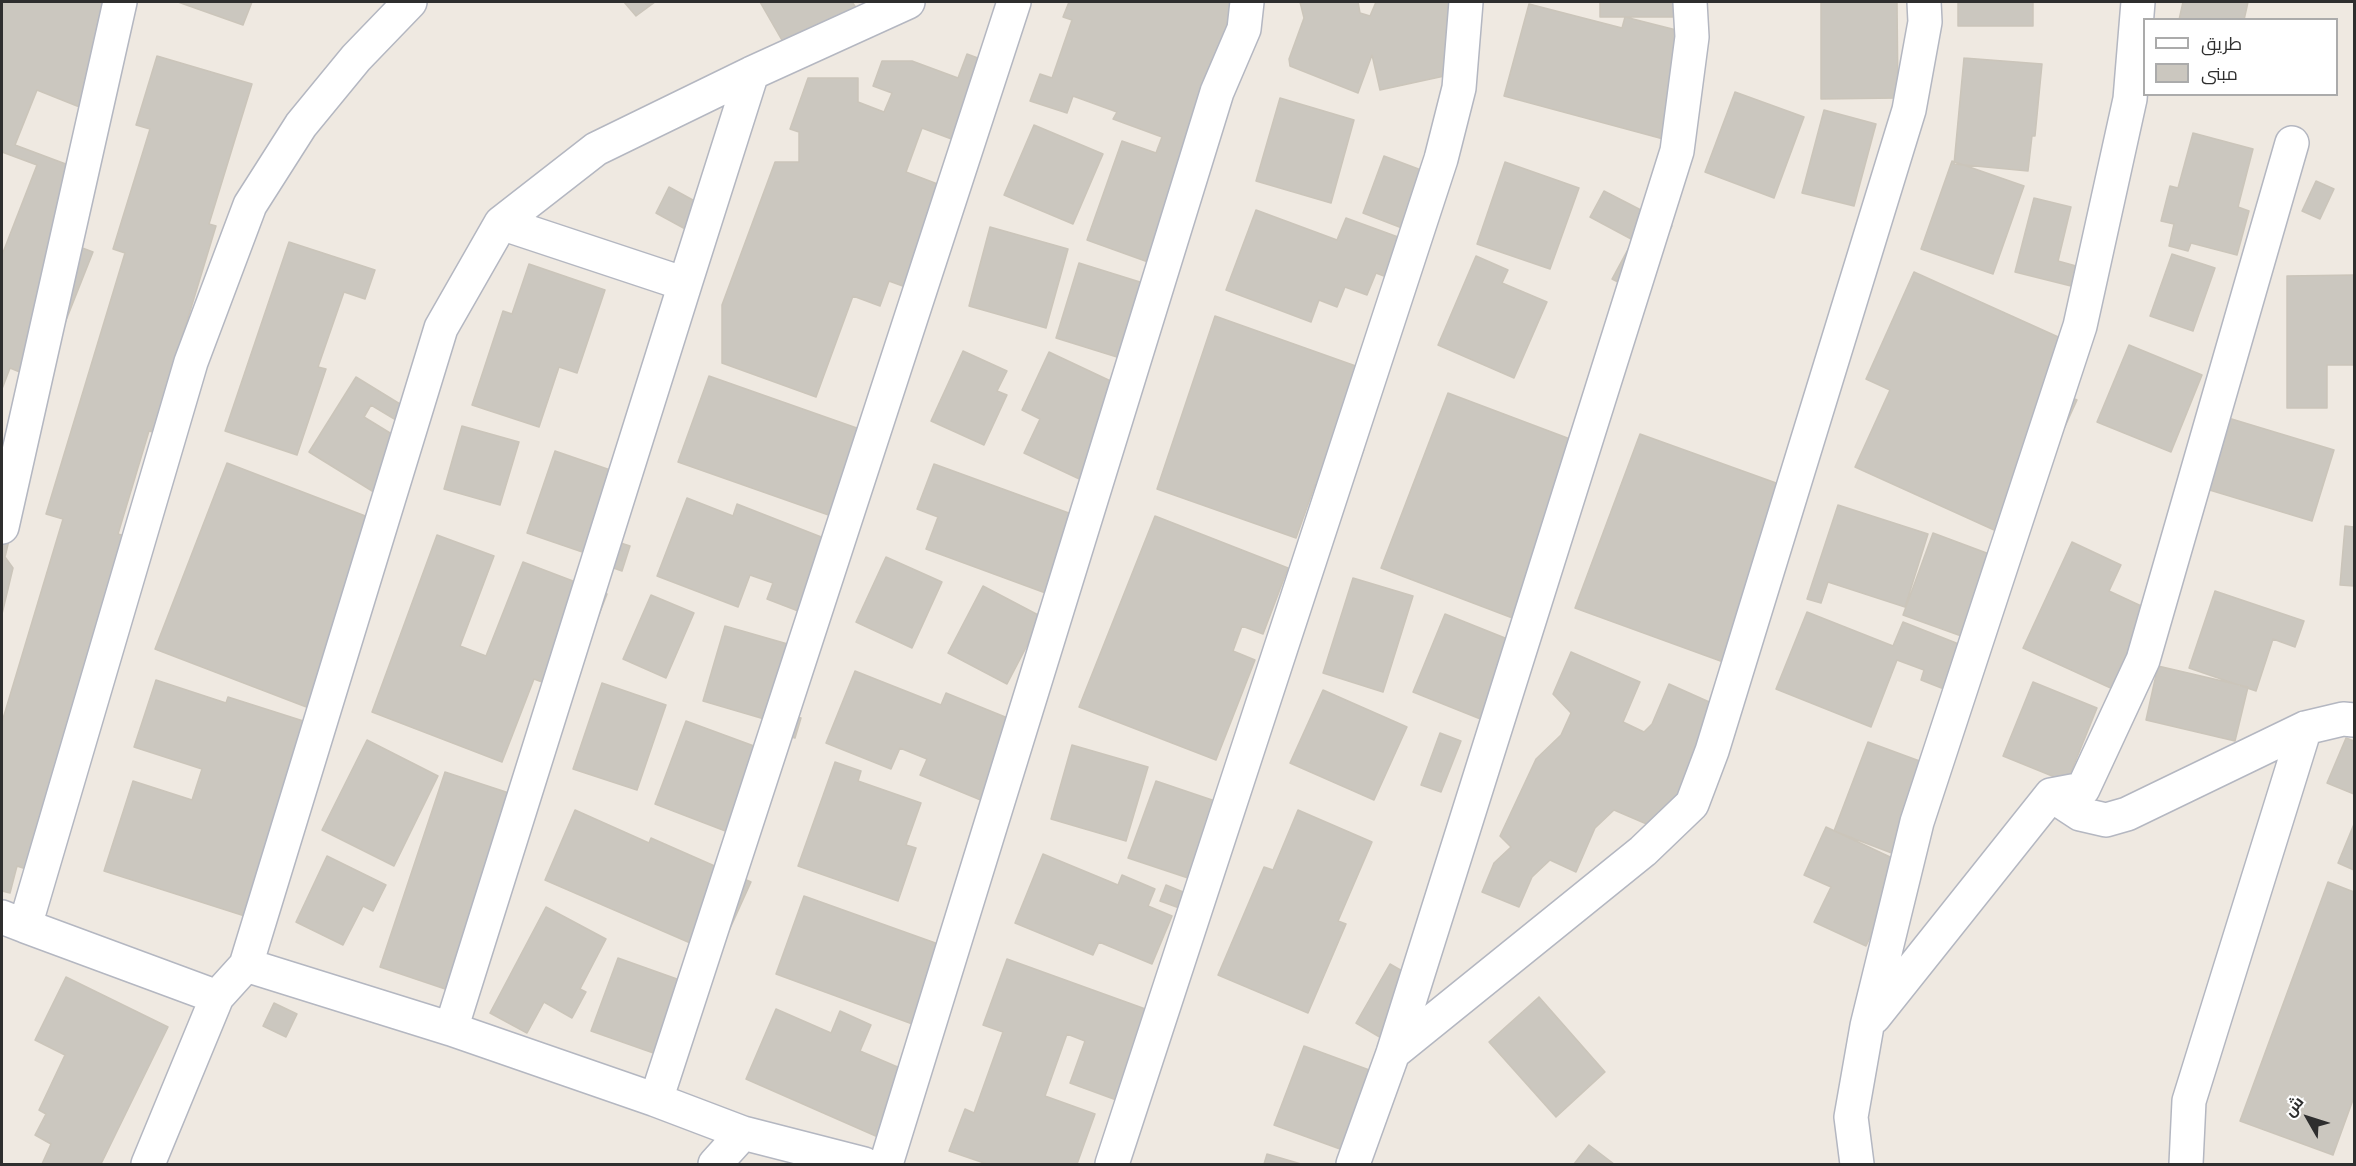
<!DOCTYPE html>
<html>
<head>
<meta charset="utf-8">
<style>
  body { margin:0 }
  #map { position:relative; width:2356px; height:1166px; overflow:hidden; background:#efe9e1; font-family:"DM Sans",Cairo,sans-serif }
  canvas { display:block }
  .frame { position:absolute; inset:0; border:3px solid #2e2e2e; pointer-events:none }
  .legend { position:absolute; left:2143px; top:18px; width:195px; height:78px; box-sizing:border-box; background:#fff; border:2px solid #ababab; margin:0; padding:8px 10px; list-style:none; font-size:18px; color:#2e2e2e }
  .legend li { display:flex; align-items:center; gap:12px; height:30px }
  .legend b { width:30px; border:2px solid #ababab }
  .north { position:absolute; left:2278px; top:1088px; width:60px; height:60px; -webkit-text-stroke:4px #fff; paint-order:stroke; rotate:309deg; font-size:16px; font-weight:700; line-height:24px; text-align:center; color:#2e2e2e }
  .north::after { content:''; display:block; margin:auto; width:21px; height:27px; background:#2e2e2e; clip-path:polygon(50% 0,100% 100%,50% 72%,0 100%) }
</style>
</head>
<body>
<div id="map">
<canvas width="2356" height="1166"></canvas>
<div class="frame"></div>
<ul class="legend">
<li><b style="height:8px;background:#fff"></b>طريق</li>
<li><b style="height:16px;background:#cbc7bf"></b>مبنى</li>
</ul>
<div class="north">ش</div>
</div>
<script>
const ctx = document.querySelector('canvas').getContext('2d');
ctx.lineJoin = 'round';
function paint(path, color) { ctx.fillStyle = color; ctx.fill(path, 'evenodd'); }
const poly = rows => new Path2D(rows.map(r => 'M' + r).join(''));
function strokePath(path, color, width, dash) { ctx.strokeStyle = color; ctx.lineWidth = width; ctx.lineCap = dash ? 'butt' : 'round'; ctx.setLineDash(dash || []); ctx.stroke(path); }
const building = poly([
  [4,2,129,2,87,110,37,90,15,145,87,172,61,240,93,252,42,381,10,368,2,389,2,255,37,165,2,152,2,7,4,2],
  [178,2,252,2,243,25,178,2],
  [624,2,655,2,636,16,624,2],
  [760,2,852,2,857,9,787,49,760,2],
  [1069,2,1241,2,1173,271,1087,240,1122,141,1156,153,1162,137,1113,119,1117,112,1073,96,1067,113,1030,101,1040,74,1052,78,1072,20,1063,17,1069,2],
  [1300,2,1358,2,1360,13,1370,16,1376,2,1453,2,1449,75,1380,90,1372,55,1358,93,1290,66,1289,59,1304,18,1300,2],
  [1600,2,1687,2,1687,17,1600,17,1600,2],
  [1821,2,1897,2,1898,98,1821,99,1821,2],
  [1958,2,2033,2,2033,26,1958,26,1958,2],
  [2183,2,2248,2,2244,20,2179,20,2183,2],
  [1529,4,1622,28,1625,17,1696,35,1667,140,1504,96,1529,4],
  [967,54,1002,67,973,147,922,128,906,172,948,188,911,289,889,281,880,306,853,296,816,397,722,363,722,305,775,162,799,162,799,132,790,129,808,78,858,78,858,102,884,112,892,93,873,86,882,61,912,61,958,78,967,54],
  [157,56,252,84,209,224,216,226,181,341,201,347,161,434,149,431,118,534,135,539,38,873,17,866,10,893,2,891,2,722,63,519,46,514,125,253,113,249,150,129,136,125,157,56],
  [1964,58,2042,64,2035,136,2032,136,2028,171,1954,164,1964,58],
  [1735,92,1804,117,1774,198,1705,172,1735,92],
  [1280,98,1354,120,1331,203,1256,181,1280,98],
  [1824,110,1876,124,1854,206,1802,193,1824,110],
  [1034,125,1103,154,1073,224,1004,195,1034,125],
  [2193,133,2253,149,2238,207,2249,211,2237,255,2191,243,2188,251,2169,246,2174,224,2161,221,2170,186,2178,188,2193,133],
  [1384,156,1437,176,1415,233,1363,213,1384,156],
  [1952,161,2024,186,1993,274,1921,249,1952,161],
  [1505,162,1579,188,1550,269,1477,244,1505,162],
  [2316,181,2334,189,2320,219,2302,211,2316,181],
  [669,187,702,205,689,231,656,213,669,187],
  [1604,191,1672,226,1638,292,1612,279,1633,240,1590,217,1604,191],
  [2034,198,2071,207,2058,261,2076,266,2071,286,2015,272,2034,198],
  [1256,210,1337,240,1346,218,1398,237,1384,276,1376,273,1367,295,1345,287,1337,307,1319,300,1311,322,1226,290,1256,210],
  [990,227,1068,249,1046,328,969,306,990,227],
  [289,242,375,270,365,299,344,292,318,367,326,369,297,455,225,431,289,242],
  [2172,254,2215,268,2193,331,2150,316,2172,254],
  [1476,256,1508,270,1502,283,1547,302,1514,378,1438,345,1476,256],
  [1079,263,1156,287,1133,362,1056,338,1079,263],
  [529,264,605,290,577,373,559,367,539,427,472,405,503,311,512,314,529,264],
  [1914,272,2076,345,2055,390,2077,400,2014,539,1855,467,1890,390,1866,379,1914,272],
  [2354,275,2354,365,2327,365,2327,408,2287,408,2287,276,2354,275],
  [1215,316,1367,370,1352,445,1364,449,1347,495,1315,485,1296,538,1157,489,1215,316],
  [2129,345,2202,375,2171,452,2097,422,2129,345],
  [963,351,1007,371,997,391,1007,395,984,445,931,421,963,351],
  [1049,352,1134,392,1090,484,1024,453,1040,419,1022,410,1049,352],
  [709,376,888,439,857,525,678,462,709,376],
  [356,377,400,404,401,423,371,405,364,417,408,444,377,494,309,452,356,377],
  [1448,393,1586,445,1523,622,1381,568,1448,393],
  [2225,417,2334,450,2312,521,2203,488,2225,417],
  [462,426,519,442,500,505,444,489,462,426],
  [1640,434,1790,488,1726,663,1575,608,1640,434],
  [555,451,622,474,594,556,527,533,555,451],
  [2,455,26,469,5,557,13,568,2,614,2,455],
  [227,463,381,522,309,708,155,649,227,463],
  [934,464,1099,524,1070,602,926,549,938,517,917,509,934,464],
  [687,498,733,516,737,504,834,542,806,614,767,599,773,583,750,575,738,607,657,576,687,498],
  [1838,505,1928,534,1905,607,1828,582,1821,603,1807,599,1838,505],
  [1155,516,1288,568,1263,634,1242,626,1233,651,1255,660,1216,760,1079,707,1155,516],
  [2345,526,2354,527,2354,586,2340,585,2345,526],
  [1933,533,2008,561,1978,642,1903,615,1933,533],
  [437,535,494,556,460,646,486,656,523,562,607,594,569,692,534,679,502,762,372,712,437,535],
  [602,537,630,546,622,571,594,561,602,537],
  [2072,542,2121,565,2109,591,2152,611,2115,690,2023,648,2072,542],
  [886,557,942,582,912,648,856,622,886,557],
  [1353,578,1413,596,1383,692,1323,673,1353,578],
  [983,586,1042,617,1007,684,948,653,983,586],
  [2215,591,2304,621,2295,647,2273,639,2256,691,2189,668,2215,591],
  [651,595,694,613,666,678,623,659,651,595],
  [1807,612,1893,646,1903,622,1984,654,1967,698,1921,680,1924,670,1897,660,1871,727,1776,689,1807,612],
  [1445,614,1515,642,1483,720,1413,692,1445,614],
  [725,626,805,649,787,714,801,718,795,738,769,731,771,721,703,701,725,626],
  [1571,652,1640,682,1623,722,1644,732,1652,724,1669,684,1716,705,1663,831,1614,810,1595,828,1576,872,1550,860,1532,877,1519,907,1482,892,1494,863,1511,847,1500,836,1536,759,1561,735,1571,713,1553,694,1571,652],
  [2158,666,2248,687,2235,741,2146,720,2158,666],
  [855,671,941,705,946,693,1020,723,988,803,920,775,927,759,900,748,891,769,826,743,855,671],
  [156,680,226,703,228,697,319,726,251,918,104,871,133,781,192,800,202,769,134,747,156,680],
  [2033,682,2097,708,2067,782,2003,756,2033,682],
  [602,683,666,705,637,790,573,769,602,683],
  [1323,690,1407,727,1374,800,1290,763,1323,690],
  [686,721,773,753,741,837,655,804,686,721],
  [1440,733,1461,741,1441,792,1421,785,1440,733],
  [2346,738,2354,741,2354,794,2327,783,2346,738],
  [367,740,438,776,394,866,322,830,367,740],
  [1868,742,1944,770,1910,860,1834,831,1868,742],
  [1072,745,1148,767,1126,841,1051,819,1072,745],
  [835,762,861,771,858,781,921,803,906,845,916,848,898,901,798,866,835,762],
  [445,772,509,793,489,852,504,857,466,996,380,967,445,772],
  [1156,781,1221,803,1194,880,1128,858,1156,781],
  [575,810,649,843,651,838,751,882,718,955,545,880,575,810],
  [1298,810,1372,842,1338,921,1346,924,1308,1013,1218,975,1264,867,1273,870,1298,810],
  [2354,824,2354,870,2338,863,2354,824],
  [1826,827,1905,864,1866,946,1814,922,1831,887,1804,875,1826,827],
  [1043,854,1118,885,1122,875,1155,889,1148,906,1172,916,1152,964,1099,942,1093,955,1015,923,1043,854],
  [327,856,386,885,373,911,363,906,343,945,296,922,327,856],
  [2328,882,2354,892,2354,1097,2333,1155,2240,1121,2328,882],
  [1166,885,1188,894,1182,909,1160,901,1166,885],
  [804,896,955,950,926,1029,776,974,804,896],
  [546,907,606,939,580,989,586,992,572,1018,544,1002,527,1033,490,1013,546,907],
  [618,958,705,989,679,1062,591,1031,618,958],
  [1007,959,1162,1015,1130,1105,1070,1083,1085,1041,1067,1034,1045,1096,1095,1114,1077,1164,987,1164,949,1151,965,1109,974,1113,1003,1032,983,1025,1007,959],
  [1390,964,1423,983,1388,1042,1356,1023,1390,964],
  [66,977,168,1027,101,1164,42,1164,51,1144,35,1135,46,1114,39,1110,65,1055,35,1040,66,977],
  [1539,997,1605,1072,1556,1117,1489,1042,1539,997],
  [274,1003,297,1014,286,1037,263,1026,274,1003],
  [776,1009,831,1033,840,1011,871,1025,860,1051,907,1071,878,1137,746,1079,776,1009],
  [1304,1046,1391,1078,1362,1157,1274,1125,1304,1046],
  [1589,1145,1614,1164,1574,1164,1589,1145],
  [1267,1154,1301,1164,1264,1164,1267,1154]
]);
paint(building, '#cbc7bf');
strokePath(building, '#cbc5ba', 1.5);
const minor = poly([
  [685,284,752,73],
  [2,527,120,2],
  [2051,795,2080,814,2106,820,2127,814,2305,728,2343,719,2354,720],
  [2,917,25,926,191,362,250,205,301,125,356,58,410,2],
  [25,926,217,997],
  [1874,1017,2051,795,2083,789,2143,660,2292,143],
  [451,1029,685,284,501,223],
  [1393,1053,1643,851,1692,804,1712,751,1909,110,1925,22,1924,2],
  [656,1100,451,1029,246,965,441,328,501,223,596,149,752,73,908,2],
  [743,1133,656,1100,1014,2],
  [148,1164,217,997,246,965],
  [715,1164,743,1133,864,1164],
  [886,1164,1217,92,1244,29,1247,2],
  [1112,1164,1441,159,1459,88,1466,2],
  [1353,1164,1393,1053,1677,151,1692,37,1690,2],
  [1857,1164,1851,1117,1867,1026,1917,822,2080,326,2130,99,2138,2],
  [2186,1164,2189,1101,2305,728]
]);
strokePath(minor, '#b4b7c1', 36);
strokePath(minor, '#fff', 33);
</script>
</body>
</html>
